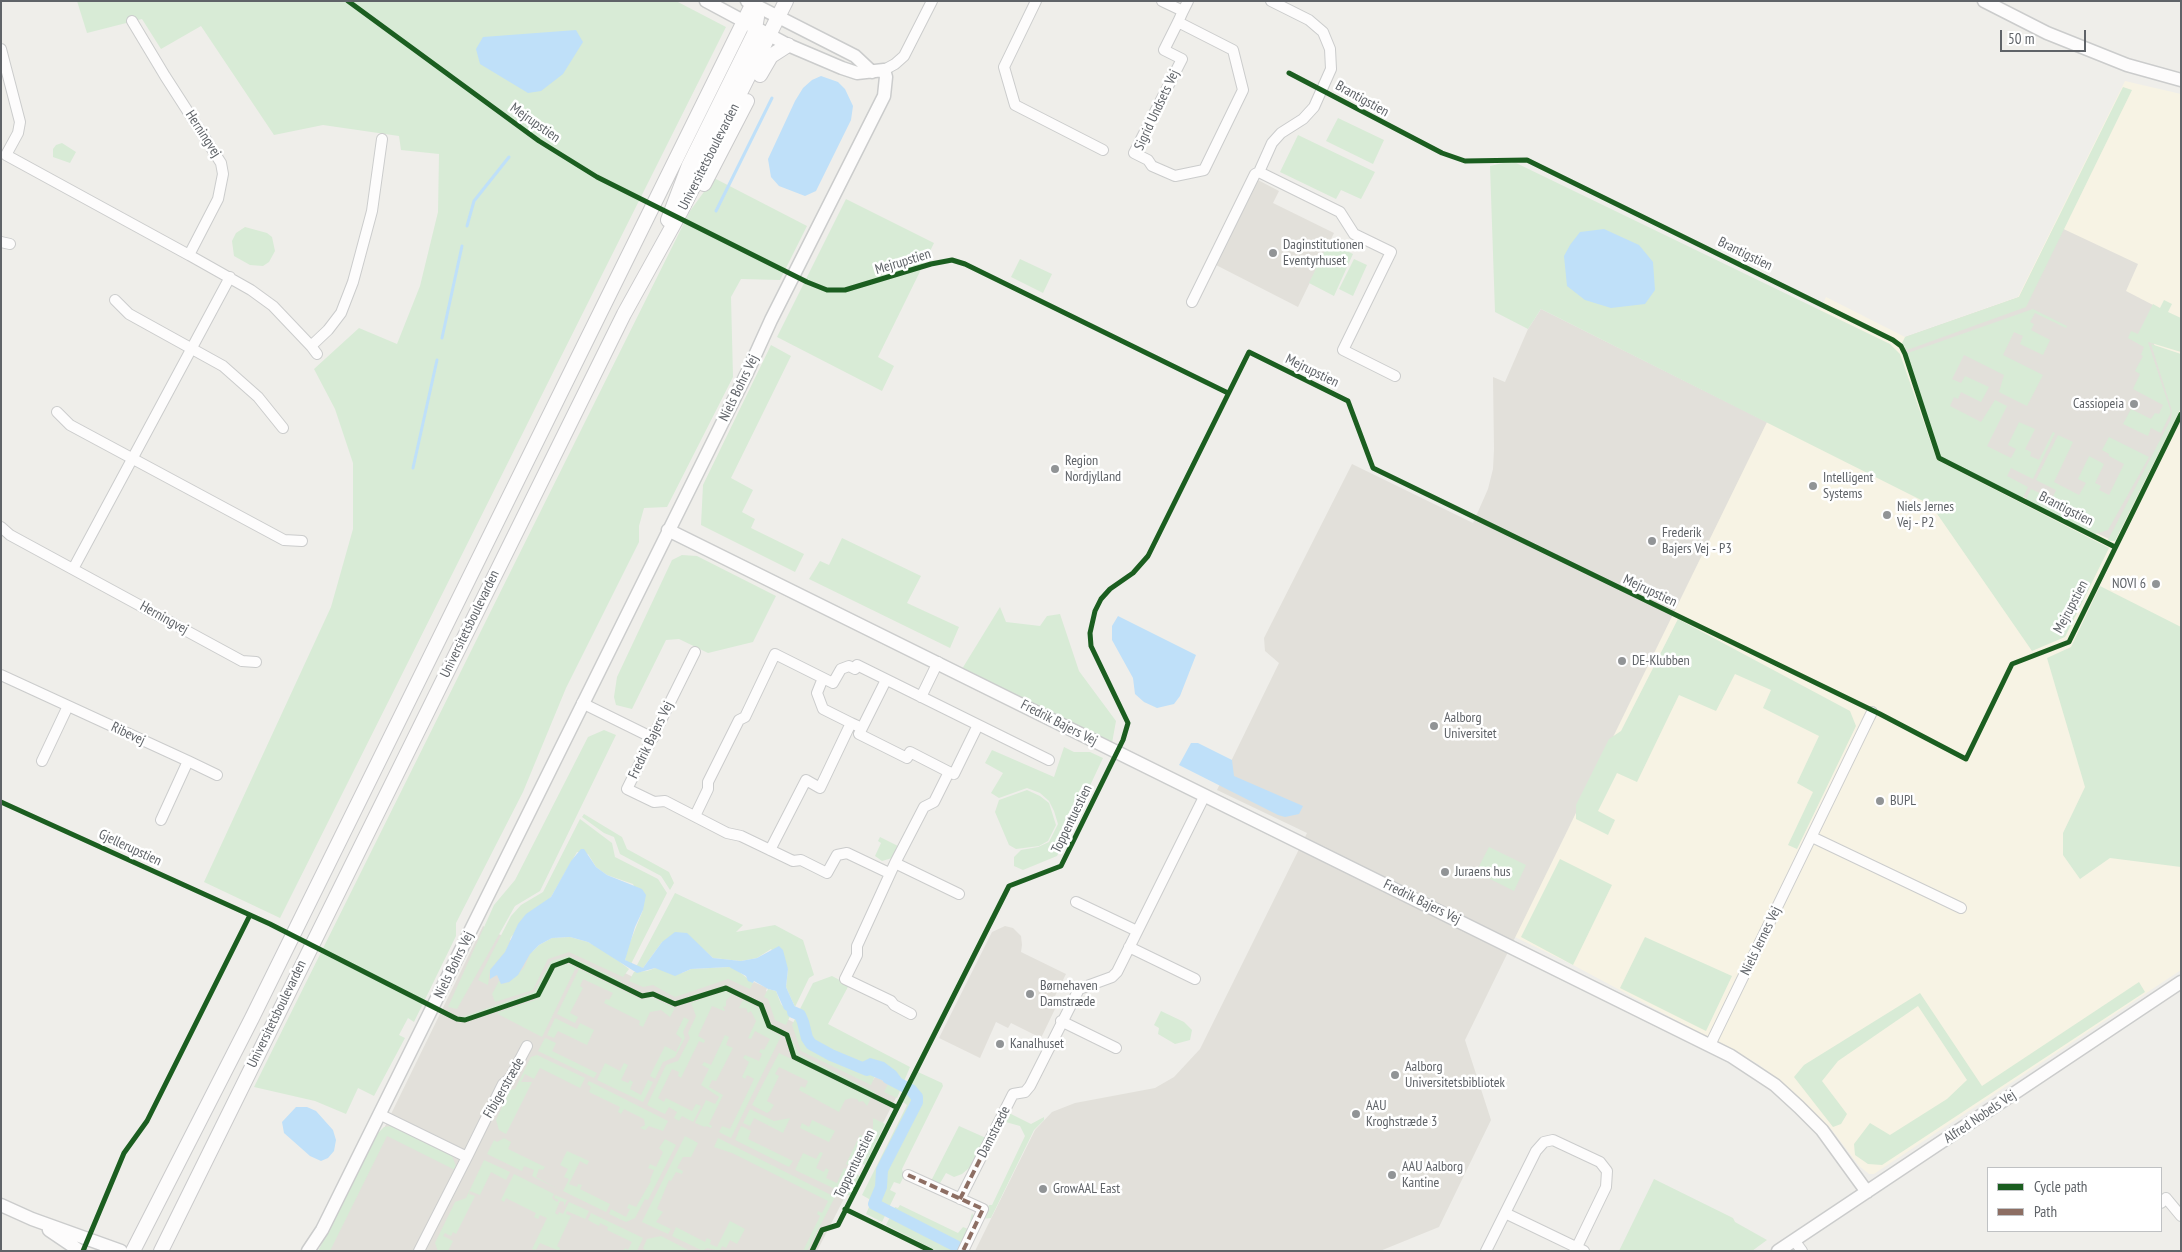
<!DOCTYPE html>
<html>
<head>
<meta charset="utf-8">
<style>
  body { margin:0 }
  #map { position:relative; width:2182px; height:1252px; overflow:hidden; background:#efeeea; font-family:"PT Sans Narrow",sans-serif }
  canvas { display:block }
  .frame { position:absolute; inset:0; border:2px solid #5f6368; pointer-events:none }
  .legend { position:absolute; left:1987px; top:1167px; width:175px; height:65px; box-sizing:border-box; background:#fff; border:1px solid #bfc1c3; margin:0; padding:6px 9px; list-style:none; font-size:15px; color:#5f6368 }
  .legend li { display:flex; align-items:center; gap:10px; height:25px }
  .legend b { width:25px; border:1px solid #bfc1c3 }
  .scale { position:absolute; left:2000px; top:30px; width:86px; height:22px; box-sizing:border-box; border:2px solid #5f6368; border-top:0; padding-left:6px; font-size:15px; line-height:18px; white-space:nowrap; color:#5f6368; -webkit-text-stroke:4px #fff; paint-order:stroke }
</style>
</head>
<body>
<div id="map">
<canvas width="2182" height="1252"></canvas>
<div class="frame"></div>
<ul class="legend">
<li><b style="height:6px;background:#1b5e20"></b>Cycle path</li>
<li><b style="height:6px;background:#8d6e63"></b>Path</li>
</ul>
<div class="scale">50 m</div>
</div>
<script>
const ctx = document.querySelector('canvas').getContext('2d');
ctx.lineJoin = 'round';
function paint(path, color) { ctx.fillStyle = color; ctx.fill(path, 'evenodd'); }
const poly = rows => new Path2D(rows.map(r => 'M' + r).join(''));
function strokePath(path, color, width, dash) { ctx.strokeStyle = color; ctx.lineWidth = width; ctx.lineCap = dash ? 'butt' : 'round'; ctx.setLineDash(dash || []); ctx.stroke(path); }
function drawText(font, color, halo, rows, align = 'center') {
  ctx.font = font + ' "PT Sans Narrow",sans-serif'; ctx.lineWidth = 5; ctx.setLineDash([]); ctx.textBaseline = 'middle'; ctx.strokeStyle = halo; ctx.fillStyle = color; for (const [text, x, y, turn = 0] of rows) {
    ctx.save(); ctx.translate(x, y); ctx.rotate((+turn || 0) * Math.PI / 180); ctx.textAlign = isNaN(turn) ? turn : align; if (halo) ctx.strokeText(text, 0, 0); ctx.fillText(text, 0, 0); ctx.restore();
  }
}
paint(poly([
  [2125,81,2181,94,2181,970,1874,1174,1869,1174,1859,1166,1832,1130,1811,1109,1783,1083,1758,1064,1573,965,1415,889,1547,872,1826,297,1905,337,2018,297]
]), '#f7f3e4');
paint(poly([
  [1258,180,1279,191,1273,203,1334,233,1298,307,1216,265],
  [2055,225,2138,264,2126,291,2155,306,2147,322,2177,415,2113,541,1940,456,1905,349,1905,337,2019,297],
  [1541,309,1767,422,1465,1040,1491,1120,1439,1227,1380,1251,975,1251,1035,1130,1052,1112,1075,1103,1155,1088,1174,1077,1200,1049,1307,833,1217,790,1279,663,1265,651,1264,638,1352,464,1473,523,1488,489,1493,469,1494,449,1493,377,1505,382,1528,329],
  [483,926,540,955,569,945,641,981,728,972,752,984,754,982,767,988,766,991,775,996,783,1017,797,1024,873,1080,875,1077,889,1083,899,1092,817,1251,324,1251],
  [1005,926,1013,928,1021,936,1022,945,1021,952,1066,974,1052,1002,1056,1007,1041,1038,1011,1023,1008,1028,996,1022,980,1058,939,1038,992,932]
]), '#e2e0da');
paint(poly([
  [77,1,676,1,726,27,280,918,204,882,331,607,353,529,353,463,335,409,314,369,359,328,397,344,420,286,438,212,439,154,401,150,399,136,323,125,274,135,201,26,161,49,142,19,87,33],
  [2123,87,2132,90,2026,307,1907,350,1902,343,1905,337,2019,297],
  [1338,118,1384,140,1373,164,1326,141],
  [1298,135,1375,172,1361,199,1341,190,1336,199,1280,172],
  [62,143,76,152,70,163,53,157,53,149,56,145],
  [1512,161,1890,344,1900,354,1937,460,2109,548,2065,637,2032,651,1931,505,1541,309,1528,329,1495,312,1490,166],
  [714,178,807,226,780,280,741,279,731,297,733,377,667,507,644,508,639,526,639,542,566,688,523,792,456,923,456,936,414,1022,408,1018,399,1035,405,1038,374,1096,358,1088,346,1114,315,1101,254,1087,690,211],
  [846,199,934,243,878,357,894,366,882,391,777,337],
  [245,227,267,233,272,237,275,251,269,262,263,266,250,265,234,256,232,241,236,233],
  [1329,242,1353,254,1334,296,1309,283],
  [1020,259,1052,274,1043,293,1011,277],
  [1354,259,1367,265,1353,296,1339,289],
  [2164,300,2172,304,2168,312,2181,318,2181,352,2148,342,2171,412,2161,433,2151,428,2148,436,2123,424,2131,409,2151,419,2155,413,2159,414,2163,405,2133,389,2140,374,2135,371,2143,356,2141,355,2144,347,2128,338,2131,331,2138,334,2153,304,2160,308],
  [2033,309,2067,326,2066,328,2035,313,2030,322,2034,324,2031,330,2050,340,2043,355,2020,344,2023,336,2014,332,2003,355,2043,375,2027,406,1999,392,2004,375,1964,355,1952,379,1961,383,1965,376,1989,387,1981,402,1961,392,1958,399,1954,397,1950,406,1981,422,1995,400,2007,406,1987,446,2011,458,2016,449,2008,445,2019,422,2035,429,2025,449,2031,452,2030,456,2039,460,2053,432,2055,433,2033,479,2011,468,2007,476,2028,487,2022,500,1939,458,1905,354],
  [2151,344,2181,354,2181,408,2115,541,2111,541,2108,540,2171,419,2172,411],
  [771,345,791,356,731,478,753,490,742,512,755,519,751,528,804,554,795,572,701,525,703,485],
  [2058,435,2073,442,2054,482,2079,495,2086,483,2078,479,2089,456,2104,464,2095,483,2101,486,2099,490,2109,495,2124,464,2109,456,2109,454,2102,450,2109,437,2149,457,2108,530,2095,534,2025,501,2031,489,2052,499,2056,490,2036,480],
  [842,538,921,576,907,603,959,627,950,648,809,579,820,561,829,565],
  [682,555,697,556,776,596,753,642,708,653,679,639,666,640,632,709,616,705,614,697,617,677,672,560],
  [2100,586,2181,627,2181,867,2110,858,2080,879,2063,855,2063,833,2085,787,2047,658,2071,647],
  [1000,607,1006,622,1040,626,1047,616,1060,614,1079,671,1116,721,1112,743,962,669],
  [1678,619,1850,711,1856,726,1797,849,1788,845,1813,792,1797,783,1819,736,1763,708,1771,690,1735,674,1716,711,1679,695,1637,782,1617,773,1598,811,1615,820,1608,835,1576,819,1576,805,1609,739,1621,731],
  [604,730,616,735,540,891,515,906,457,1009,448,1007,494,905,515,880,588,737],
  [1064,747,1074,752,1090,752,1103,758,1057,856,1023,870,1014,866,1014,857,1021,850,1038,847,1049,842,1058,824,1054,811,1049,801,1040,793,1027,788,999,798,991,793,1003,773,985,763,992,750,1054,777],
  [1027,790,1040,796,1049,803,1056,825,1048,841,1039,846,1016,849,1009,845,995,812,999,800],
  [584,814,622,837,627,849,669,872,674,883,670,890,661,876,620,854,614,837,604,833,582,817],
  [580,819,612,843,615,857,658,879,667,893,631,964,625,960,626,952,643,910,633,884,607,875,596,867,588,854,577,852,551,897,511,937,506,951,490,970,488,985,478,980,511,916,521,905,543,892],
  [880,837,900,847,892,858,882,861,875,856,881,843,878,841],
  [1489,847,1526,865,1514,891,1476,872],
  [1560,859,1612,885,1573,965,1521,937],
  [675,893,743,925,736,932,775,925,803,940,814,975,809,978,795,1007,786,987,788,969,771,949,757,958,741,961,713,958,703,949,662,942,643,968,636,967],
  [570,937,588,942,607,952,629,969,623,977,569,952,548,959,533,990,495,1002,492,994,499,981,502,984,509,982,524,968,530,954,539,945,552,938],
  [1645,937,1732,976,1706,1031,1620,988],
  [569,956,621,981,619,984,568,959,552,964,536,994,461,1019,456,1016,462,1017,534,992,551,961],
  [568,964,576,967,542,1037,496,1013,538,999,556,967],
  [729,967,736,969,753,983,750,989,728,979,675,997,653,985,643,987,629,981,634,972,647,971,655,968,682,973,691,969],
  [579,969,642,1000,651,997,675,1008,670,1017,661,1010,650,1012,643,1027,639,1025,640,1021,604,1003,606,999,609,1000,613,993,583,979,580,986,583,988,570,1013,578,1017,575,1023,557,1014],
  [832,976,849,985,828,1024,910,1067,897,1098,884,1092,889,1082,898,1087,901,1086,875,1076,871,1085,801,1051,792,1025,813,983],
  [2139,982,2145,992,1882,1165,1868,1164,1855,1155,1854,1144,1870,1123,1890,1135,1947,1099,1967,1080,1918,1006,1838,1061,1822,1081,1847,1114,1841,1124,1833,1127,1794,1077,1804,1065,1920,993,1982,1086],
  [768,989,776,991,781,1004,791,1014,786,1025,775,1020,768,999,764,997],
  [725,991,732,994,726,1001,726,1006,723,1007,725,1010,724,1011,712,1006,698,1036,705,1040,704,1043,699,1041,681,1078,678,1076,679,1072,672,1069,658,1098,664,1102,666,1098,692,1111,696,1104,701,1106,693,1122,682,1116,679,1121,674,1118,677,1112,669,1107,665,1114,647,1105,666,1065,678,1061,690,1038,688,1033,696,1016,691,1003],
  [743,1000,759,1008,767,1028,781,1036,731,1138,719,1132,722,1126,730,1129,754,1079,747,1075,745,1079,742,1077,749,1062,743,1058,745,1055,759,1061,762,1054,759,1052,761,1049,764,1050,770,1039,755,1031,751,1039,748,1038,756,1021,751,1011,748,1013,746,1008,739,1008],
  [1161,1011,1184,1022,1192,1030,1190,1040,1175,1044,1158,1034,1159,1028,1154,1025],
  [684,1017,689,1020,683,1032,685,1038,675,1057,663,1062,655,1079,650,1076,665,1046,676,1052,682,1039,676,1034],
  [555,1018,577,1029,580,1023,594,1030,587,1045,558,1031,554,1038,547,1035],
  [788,1031,799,1054,875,1092,873,1094,796,1055,787,1033],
  [725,1035,729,1037,726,1045,733,1048,716,1081,712,1080,709,1087,723,1095,709,1124,712,1126,711,1128,706,1126,705,1127,695,1123,706,1100,715,1104,719,1097,701,1085,709,1069,702,1065,704,1062,711,1065],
  [545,1038,556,1043,552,1051,597,1073,594,1078,538,1051],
  [779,1053,871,1098,867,1106,863,1101,859,1102,857,1099,851,1098,845,1100,839,1112,799,1090,801,1086,805,1088,808,1081,779,1067,775,1074,779,1076,767,1101,774,1105,770,1111,767,1113,752,1105],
  [537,1055,585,1078,580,1088,540,1068,534,1079,525,1074,521,1082,532,1082,506,1134,499,1130,496,1120,510,1090,515,1089,531,1057],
  [605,1063,620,1071,624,1063,628,1065,621,1080,628,1083,630,1080,633,1082,630,1089,641,1095,648,1080,653,1082,643,1102,597,1080],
  [918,1072,942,1083,943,1086,902,1169,904,1176,900,1184,894,1182,890,1190,896,1193,882,1222,866,1214,869,1207,869,1199,862,1195,907,1105,903,1102],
  [589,1081,668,1121,663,1131,649,1126,645,1130,640,1128,645,1125,644,1119,624,1109,621,1114,618,1112,620,1107,589,1092,591,1087,587,1084],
  [750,1109,774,1121,790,1118,783,1133,754,1118,750,1126,743,1123],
  [1007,1112,1031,1124,1044,1117,1044,1120,1034,1130,991,1218,982,1219,989,1205,992,1205,1025,1136,1020,1126,1002,1121],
  [873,1118,885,1124,865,1165,856,1160,852,1167,846,1164,860,1135,865,1138,870,1135,868,1132,873,1129],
  [812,1120,835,1131,829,1142,800,1128,802,1123,809,1127],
  [391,1126,452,1156,456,1166,455,1170,387,1136,330,1251,318,1251,378,1133,384,1127],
  [741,1126,751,1131,748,1139,793,1161,789,1167,735,1140],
  [959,1126,986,1138,975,1163,962,1174,954,1177,946,1173,939,1185,931,1181],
  [685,1136,698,1143,691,1157,683,1157,677,1168,683,1171,682,1174,676,1172,671,1181,669,1180,657,1209,663,1212,656,1222,671,1229,668,1234,642,1222],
  [504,1138,511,1142,508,1149,545,1167,543,1170,539,1169,536,1177,558,1189,532,1176,534,1170,524,1166,522,1171,487,1154,494,1140,497,1142],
  [718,1138,835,1197,807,1251,803,1251,820,1216,817,1214,818,1211,822,1213,828,1201,732,1153,714,1147],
  [665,1139,676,1145,648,1200,645,1199,635,1218,626,1222,609,1214,611,1209,626,1217,630,1209,627,1208,629,1204,636,1207,651,1181,650,1180,654,1170,648,1168,650,1164,656,1167,663,1152,659,1148],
  [567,1151,589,1161,587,1165,580,1161,569,1184,577,1187,578,1184,582,1185,580,1189,610,1204,606,1212,563,1191,569,1179,564,1177,568,1169,560,1165],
  [820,1152,823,1153,816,1168,824,1172,826,1168,829,1170,826,1178,837,1183,844,1168,860,1176,850,1196,795,1170,803,1153,816,1159],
  [484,1160,510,1172,506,1180,491,1172,480,1195,470,1191,469,1194,475,1196,456,1234,453,1232,451,1236,445,1233,443,1236,453,1241,448,1251,438,1251,435,1243,455,1202,466,1198],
  [514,1174,554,1194,552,1198,557,1202,559,1200,554,1198,555,1195,567,1200,564,1206,564,1202,560,1201,555,1213,558,1215,559,1212,563,1214,569,1202,589,1211,585,1219,567,1211,566,1214,571,1216,557,1246,560,1248,559,1251,540,1243,536,1250,532,1249,547,1218,540,1215,538,1219,534,1217,536,1213,506,1198,504,1202,501,1200],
  [1654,1179,1733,1218,1735,1222,1767,1240,1752,1251,1619,1251],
  [900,1205,958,1233,963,1227,968,1229,972,1213,975,1219,959,1251,937,1251,886,1225,895,1207,898,1208],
  [591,1213,643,1238,637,1251,623,1251,625,1248,628,1250,632,1242,607,1230,608,1227,600,1223,599,1226,588,1220],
  [730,1221,745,1229,737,1244,730,1240,726,1248,722,1246,720,1251,707,1248,703,1251,672,1236,676,1227,705,1242,707,1238,711,1240,710,1244,717,1247],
  [661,1236,690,1251,646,1251,643,1248,647,1239]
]), '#d8ebd6');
paint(poly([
  [576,30,583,42,563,74,541,91,528,93,480,64,476,49,483,37],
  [821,76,838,82,845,89,853,106,851,120,816,191,805,196,779,186,771,177,768,159,795,101,803,88,812,80],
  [1604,229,1639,245,1653,262,1655,290,1645,304,1611,308,1585,300,1567,286,1564,256,1570,245,1580,232],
  [1118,616,1196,655,1180,696,1174,704,1157,708,1144,702,1135,694,1133,678,1112,640,1112,626],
  [1191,743,1198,743,1232,760,1234,776,1303,806,1299,814,1285,817,1278,815,1179,765],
  [581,849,584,849,596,867,607,875,642,889,646,895,643,910,635,927,625,960,643,968,662,942,675,932,687,933,713,958,741,961,757,958,779,946,783,950,788,969,786,987,795,1007,793,1012,791,1014,784,1009,776,991,768,989,754,981,753,983,748,981,746,976,729,967,691,969,675,976,655,968,637,973,588,942,570,937,552,938,539,945,530,954,518,975,509,982,501,984,497,975,490,979,490,970,505,952,518,924,526,914,551,897,571,861],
  [870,1058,884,1062,896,1071,902,1079,902,1086,898,1087,853,1068,854,1063,858,1064],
  [296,1107,307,1107,316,1111,333,1130,336,1140,334,1151,328,1158,321,1161,310,1156,284,1133,282,1122]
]), '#bfe0f9');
strokePath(poly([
  [716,211,772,98],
  [467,226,474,201,509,157],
  [442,338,462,246],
  [413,468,437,360]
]), '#bfe0f9', 3);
strokePath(poly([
  [793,1012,800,1015,803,1022,807,1038,811,1044,831,1055,867,1070],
  [888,1078,911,1090,917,1097,917,1102,882,1170,881,1187,874,1204,956,1246]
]), '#bfe0f9', 12);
const minor = poly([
  [1036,1,1004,67,1015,105,1103,150],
  [1162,1,1183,11],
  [1271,1,1309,20,1323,32,1330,49,1331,69,1314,107,1303,119,1281,133,1272,143,1259,172,1340,212,1354,234,1391,252,1343,350,1395,376],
  [1178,22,1233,50,1243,90,1204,170,1175,176,1152,166,1148,160,1134,153,1182,59,1164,50,1178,22,1183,11,1188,1],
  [1,49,20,122,18,133,6,155,189,255,218,199,223,174,221,163,165,76,132,21],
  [884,70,895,64,904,56,932,1],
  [1,242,10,244],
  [189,255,251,290,273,306,311,346,328,330,341,313,353,282,372,211,382,139],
  [115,300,129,314,223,366,258,397,283,428],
  [1192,302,1255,174,1259,172],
  [311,346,317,354],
  [57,412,70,425,284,540,302,541],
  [1,527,10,535,242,661,256,662],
  [73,569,230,277],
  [695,652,627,789,654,802,665,801,727,833,741,836,793,861,801,860,827,873,837,855,847,853,889,873],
  [1,675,188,761,161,820],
  [921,697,938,662],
  [582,703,653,738],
  [851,723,862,728,859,734,907,758,910,752,949,772],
  [862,728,886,680],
  [42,761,68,706],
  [188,761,217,775],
  [695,816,708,789,708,782,739,720,745,717,775,654,833,683,841,669,849,666,855,669,857,665,1049,760],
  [1812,837,1961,908],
  [770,850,806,780,820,788,851,723,823,709,817,693,823,678],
  [895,863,924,807,934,802,949,772,954,774,978,725],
  [1076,902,1137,931],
  [1129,947,1195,979],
  [911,1014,894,1005,891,1001,845,979,857,955,857,946,895,863,959,894],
  [1061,1021,1116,1048],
  [1710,1045,1872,712],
  [379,1114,467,1157,419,1251],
  [467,1157,503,1084,510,1078,527,1046],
  [908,1175,983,1209,963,1251],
  [960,1199,1013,1094,1025,1092,1030,1086,1079,989,1112,977,1117,972,1205,795],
  [2161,1203,2166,1198,2181,1216],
  [1505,1213,1584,1251],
  [1794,1240,1802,1251],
  [1486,1251,1536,1151,1544,1142,1553,1140,1600,1162,1607,1171,1606,1187,1575,1251]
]);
const tertiary = poly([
  [747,1,855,56,872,72],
  [1984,1,2047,33,2127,65,2181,80],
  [668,530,1731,1056,1775,1085,1799,1107,1822,1130,1867,1192],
  [1,1205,32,1219,121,1251],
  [49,1230,80,1251],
  [308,1251,322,1230,747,373,771,320,884,96,886,77,884,70,857,73,842,68,788,45,706,1],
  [1778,1251,2181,982]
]);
const secondary = poly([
  [760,75,771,56,788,45],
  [704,184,747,101],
  [668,220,689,165,754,34,757,17,753,4],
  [133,1251,252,1018,754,1],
  [161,1251,624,314,681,211,786,1]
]);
strokePath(minor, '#cbcccc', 12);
strokePath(tertiary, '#cbcccc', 15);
strokePath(secondary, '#cacacb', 16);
strokePath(minor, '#fdfcfc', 10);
strokePath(tertiary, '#fdfcfc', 12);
strokePath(secondary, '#fdfcfc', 14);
strokePath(poly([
  [908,1175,983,1209,963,1251],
  [960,1199,1004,1112]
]), '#8d6e63', 4, [8, 4]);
strokePath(poly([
  [348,1,539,141,597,177,807,282,827,290,845,290,931,264,952,260,965,264,1228,393],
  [1289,73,1442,153,1465,161,1527,160,1893,340,1901,346,1905,354,1939,458,2115,547],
  [1,802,270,924,457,1019,465,1020,538,995,553,966,569,960,642,996,653,994,675,1004,726,988,761,1005,769,1026,787,1035,794,1057,896,1107],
  [845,1209,931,1251],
  [83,1251,124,1153,147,1121,250,915],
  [812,1251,822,1230,838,1225,1009,886,1061,866,1123,740,1128,723,1091,646,1090,633,1095,611,1101,599,1110,589,1133,573,1148,556,1249,352,1348,401,1373,468,1880,714,1966,759,2012,664,2069,642,2181,414]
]), '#1b5e20', 5);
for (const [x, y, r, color] of [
  [1273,253,5,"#919496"],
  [2134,404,5,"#919496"],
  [1055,469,5,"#919496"],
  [1813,486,5,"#919496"],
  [1887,515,5,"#919496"],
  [1652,541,5,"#919496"],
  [2156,584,5,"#919496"],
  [1622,661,5,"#919496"],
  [1434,726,5,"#919496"],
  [1880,801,5,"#919496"],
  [1445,872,5,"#919496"],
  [1030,994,5,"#919496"],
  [1000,1044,5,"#919496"],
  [1395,1075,5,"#919496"],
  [1356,1114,5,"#919496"],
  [1392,1175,5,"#919496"],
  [1043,1189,5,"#919496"]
]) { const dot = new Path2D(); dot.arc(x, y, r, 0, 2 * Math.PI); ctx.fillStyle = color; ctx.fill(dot); strokePath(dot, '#fff', 2); }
drawText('14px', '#5f6368', '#fff', [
  ["Brantigstien",1362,99,29],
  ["Sigrid Undsets Vej",1157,110,-65],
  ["Mejrupstien",535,123,35],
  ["Herningvej",203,134,57],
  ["Universitetsboulevarden",709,157,-63],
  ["Brantigstien",1745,254,26],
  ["Mejrupstien",903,262,-17],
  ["Mejrupstien",1312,371,26],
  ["Niels Bohrs Vej",739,388,-64],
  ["Brantigstien",2066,509,27],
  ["Mejrupstien",1650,591,25],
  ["Mejrupstien",2071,607,-62],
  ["Herningvej",164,618,29],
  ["Universitetsboulevarden",470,624,-64],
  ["Fredrik Bajers Vej",1059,723,27],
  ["Ribevej",128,734,25],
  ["Fredrik Bajers Vej",651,740,-64],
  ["Toppentuestien",1072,819,-64],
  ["Gjellerupstien",130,848,25],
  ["Fredrik Bajers Vej",1422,902,26],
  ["Niels Jernes Vej",1761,941,-64],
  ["Niels Bohrs Vej",454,965,-64],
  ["Universitetsboulevarden",277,1014,-64],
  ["Fibigerstræde",504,1088,-60],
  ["Alfred Nobels Vej",1980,1117,-34],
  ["Damstræde",994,1132,-63],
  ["Toppentuestien",855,1164,-64]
]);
drawText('14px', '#5f6368', '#fff', [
  ["Daginstitutionen",1283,245],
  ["Eventyrhuset",1283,261],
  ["Cassiopeia",2124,404,"right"],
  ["Region",1065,461],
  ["Nordjylland",1065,477],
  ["Intelligent",1823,478],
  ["Systems",1823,494],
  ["Niels Jernes",1897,507],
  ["Vej - P2",1897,523],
  ["Frederik",1662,533],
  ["Bajers Vej - P3",1662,549],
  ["NOVI 6",2146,584,"right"],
  ["DE-Klubben",1632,661],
  ["Aalborg",1444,718],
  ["Universitet",1444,734],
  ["BUPL",1890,801],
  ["Juraens hus",1455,872],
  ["Børnehaven",1040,986],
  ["Damstræde",1040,1002],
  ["Kanalhuset",1010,1044],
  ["Aalborg",1405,1067],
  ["Universitetsbibliotek",1405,1083],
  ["AAU",1366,1106],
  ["Kroghstræde 3",1366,1122],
  ["AAU Aalborg",1402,1167],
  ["Kantine",1402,1183],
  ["GrowAAL East",1053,1189]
], 'left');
</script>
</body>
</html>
